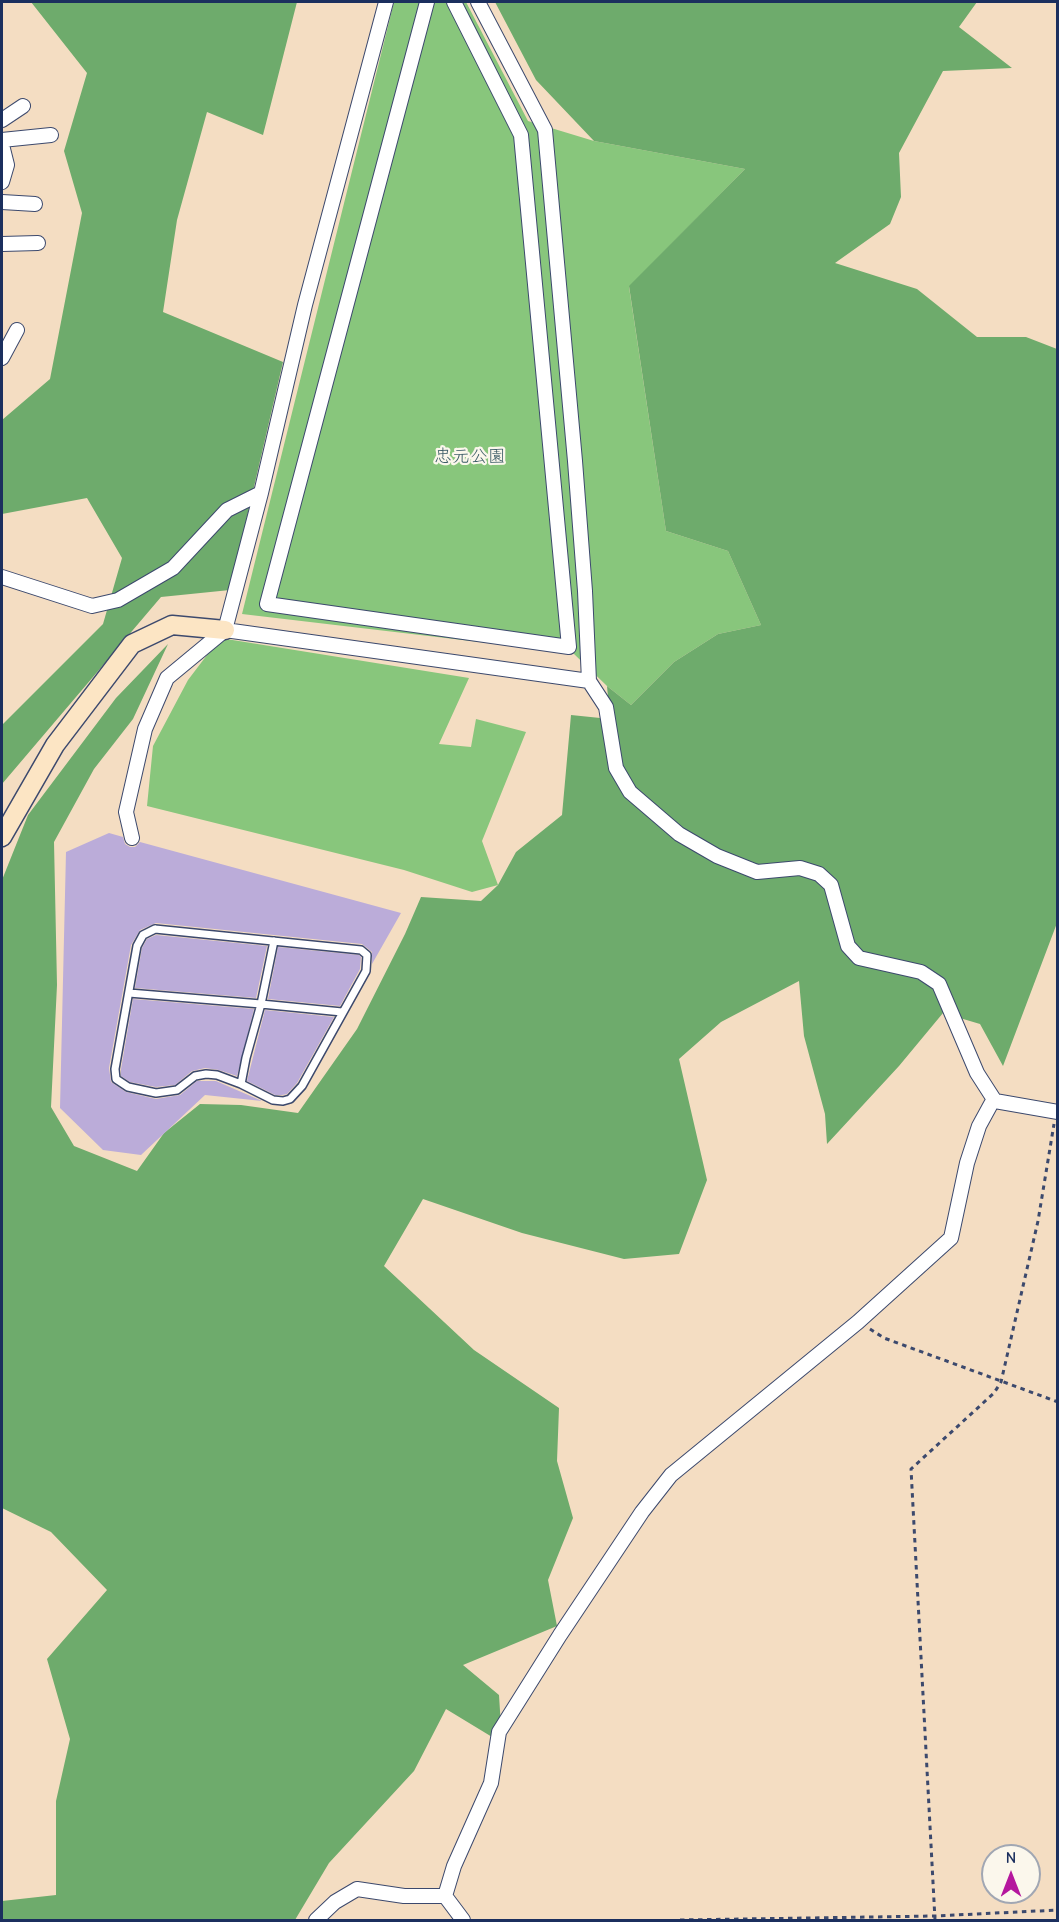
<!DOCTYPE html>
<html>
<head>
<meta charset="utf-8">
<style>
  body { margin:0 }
  #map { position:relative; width:1059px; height:1922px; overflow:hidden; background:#f4ddc2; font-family:"Comic Neue",sans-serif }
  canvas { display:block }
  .frame { position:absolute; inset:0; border:3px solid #1b2f5e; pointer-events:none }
  .north { position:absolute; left:981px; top:1844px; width:60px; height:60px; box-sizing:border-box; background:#fbf7ec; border:2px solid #a1a7b3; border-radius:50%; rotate:0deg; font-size:16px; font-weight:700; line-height:24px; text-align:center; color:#1b2f5e }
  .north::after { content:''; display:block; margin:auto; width:21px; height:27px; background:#b5179e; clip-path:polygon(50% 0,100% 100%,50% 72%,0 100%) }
</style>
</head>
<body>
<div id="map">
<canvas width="1059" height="1922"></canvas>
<div class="frame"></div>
<div class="north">N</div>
</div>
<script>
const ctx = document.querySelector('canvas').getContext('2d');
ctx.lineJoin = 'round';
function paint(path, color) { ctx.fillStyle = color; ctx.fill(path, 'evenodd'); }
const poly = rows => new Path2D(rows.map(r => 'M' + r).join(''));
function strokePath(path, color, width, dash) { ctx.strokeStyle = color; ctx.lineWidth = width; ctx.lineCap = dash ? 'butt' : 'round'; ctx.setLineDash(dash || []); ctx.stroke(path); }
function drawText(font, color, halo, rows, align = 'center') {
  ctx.font = font + ' "Comic Neue","Klee One",sans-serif'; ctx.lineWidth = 4.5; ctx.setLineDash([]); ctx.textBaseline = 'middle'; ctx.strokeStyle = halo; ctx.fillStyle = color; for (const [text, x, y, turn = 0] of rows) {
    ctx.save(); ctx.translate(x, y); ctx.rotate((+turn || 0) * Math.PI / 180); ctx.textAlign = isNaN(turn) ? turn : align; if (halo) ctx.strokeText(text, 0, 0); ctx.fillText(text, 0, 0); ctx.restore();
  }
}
paint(poly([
  [394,2,466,2,528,121,594,141,745,169,629,287,666,531,728,551,761,625,718,634,674,662,631,705,607,686,573,653,242,614],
  [220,638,469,678,439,744,471,747,476,719,526,732,482,841,498,885,472,892,404,870,147,806,153,746,188,680]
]), '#88c67c');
paint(poly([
  [31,2,297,2,263,135,207,112,177,220,163,312,283,362,230,590,161,597,2,784,2,725,103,624,122,558,87,498,2,514,2,420,50,379,82,213,64,151,87,73],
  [495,2,977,2,959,27,1012,68,943,71,899,153,901,197,890,224,835,263,917,289,977,337,1026,337,1057,349,1057,923,1003,1066,980,1024,943,1013,899,1066,827,1144,825,1114,804,1036,799,981,721,1022,679,1059,707,1180,679,1254,624,1259,522,1233,423,1199,384,1266,474,1350,559,1408,557,1461,573,1518,548,1580,557,1626,463,1665,499,1695,502,1743,446,1709,414,1771,329,1863,295,1920,2,1920,2,1901,56,1895,56,1801,70,1739,47,1659,107,1590,51,1532,2,1508,2,880,28,815,116,698,168,644,133,719,94,769,54,842,57,985,51,1107,74,1146,137,1171,164,1133,200,1104,241,1105,298,1113,357,1029,405,934,421,897,481,901,498,885,516,852,562,815,571,715,610,719,607,686,631,705,674,662,718,634,761,625,728,551,666,531,629,286,745,169,594,141,536,80]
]), '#6eab6c');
paint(poly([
  [109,833,123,837,125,844,130,847,135,847,140,842,401,913,372,964,372,952,362,944,156,923,140,930,131,945,109,1068,111,1082,126,1092,156,1099,180,1095,197,1081,216,1081,262,1101,205,1095,141,1155,103,1150,60,1108,66,852],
  [156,935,267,946,256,998,135,988,142,948,147,939],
  [278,947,359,955,361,957,360,969,340,1006,268,999],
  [133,999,254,1009,237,1076,219,1070,205,1068,192,1071,175,1085,156,1087,130,1082,121,1076,121,1069],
  [265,1010,334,1017,297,1083,287,1094,282,1095,275,1095,247,1081]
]), '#bbacd9');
const lane = poly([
  [155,929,361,950,367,955,366,971,302,1086,290,1099,283,1101,273,1100,241,1084,217,1075,206,1074,195,1076,177,1090,156,1093,128,1087,116,1079,115,1069,137,946,143,935,155,929],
  [129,993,261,1004,342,1012],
  [241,1084,246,1058,261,1004,274,941]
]);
const street = poly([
  [427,2,267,604,569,647,521,135,454,2],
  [478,2,545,130,575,461,585,591,589,681,606,707,616,768,630,792,679,834,717,856,757,872,800,868,819,874,831,885,848,946,859,958,921,972,939,984,977,1073,995,1101,1058,1112],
  [2,120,23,106],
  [2,140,51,135],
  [2,145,7,165,2,182],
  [2,202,35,204],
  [2,244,38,243],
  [2,358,17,330],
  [2,577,92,606,118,600,173,568,227,510,261,493],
  [225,630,589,681],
  [132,838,126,812,145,729,167,678,225,630,261,493,305,305,386,2],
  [445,1896,454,1866,491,1783,499,1732,560,1635,642,1512,671,1475,858,1322,951,1238,967,1163,979,1126,991,1104,995,1101],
  [445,1896,463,1920],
  [316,1920,335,1902,357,1889,404,1896,445,1896]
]);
const secondary = poly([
  [2,837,55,745,132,644,172,625,225,630]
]);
strokePath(lane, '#3c496d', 10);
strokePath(street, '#3c496d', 16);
strokePath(secondary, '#3c496d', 21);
strokePath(poly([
  [870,1329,884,1338,1058,1402],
  [680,1920,935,1916,1058,1910],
  [935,1920,911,1469,994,1393,1001,1382,1038,1221,1054,1124]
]), '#3c496d', 3, [4.5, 4.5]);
strokePath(lane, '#fff', 7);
strokePath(street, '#fff', 14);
strokePath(secondary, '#fce5c4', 18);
drawText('18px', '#3c5c67', '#fbf7ec', [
  ["忠元公園",470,457]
]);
</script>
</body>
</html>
